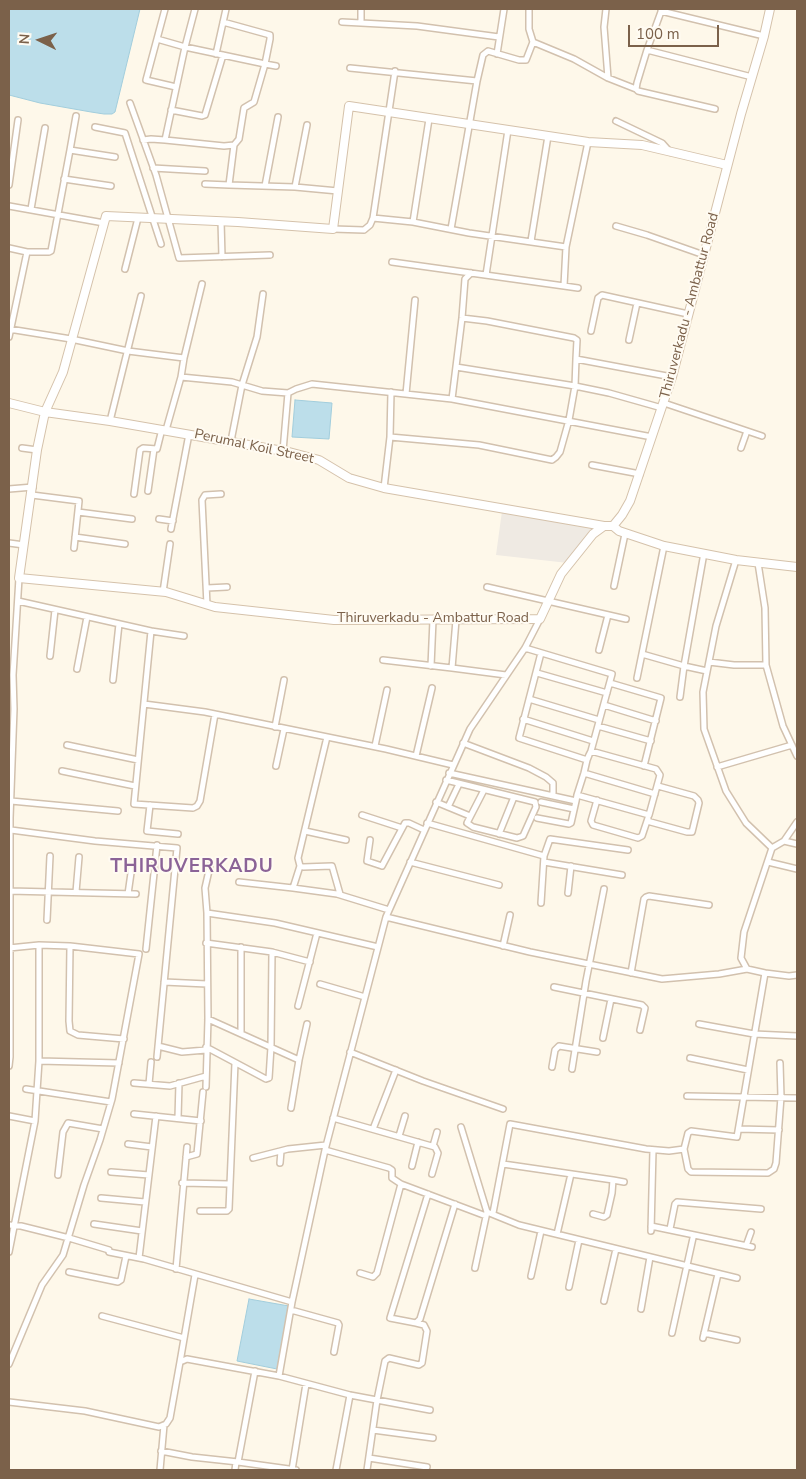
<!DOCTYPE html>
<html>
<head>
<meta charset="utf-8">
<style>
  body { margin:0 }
  #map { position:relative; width:806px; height:1479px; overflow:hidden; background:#fef8ea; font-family:"Nunito Sans",sans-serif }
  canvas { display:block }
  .frame { position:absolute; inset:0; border:10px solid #7b614a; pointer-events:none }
  .north { position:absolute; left:15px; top:15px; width:50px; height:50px; -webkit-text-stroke:4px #fffbf2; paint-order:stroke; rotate:274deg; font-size:14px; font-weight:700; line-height:20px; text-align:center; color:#7b614a }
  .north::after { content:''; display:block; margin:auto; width:18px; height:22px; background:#7b614a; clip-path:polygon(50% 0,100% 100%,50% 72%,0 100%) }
  .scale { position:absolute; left:628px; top:25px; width:91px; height:22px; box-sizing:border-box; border:2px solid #7b614a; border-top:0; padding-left:6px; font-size:15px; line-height:18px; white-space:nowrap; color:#7b614a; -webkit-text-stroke:4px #fffbf2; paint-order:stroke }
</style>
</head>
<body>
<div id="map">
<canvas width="806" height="1479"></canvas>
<div class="frame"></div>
<div class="north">N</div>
<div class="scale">100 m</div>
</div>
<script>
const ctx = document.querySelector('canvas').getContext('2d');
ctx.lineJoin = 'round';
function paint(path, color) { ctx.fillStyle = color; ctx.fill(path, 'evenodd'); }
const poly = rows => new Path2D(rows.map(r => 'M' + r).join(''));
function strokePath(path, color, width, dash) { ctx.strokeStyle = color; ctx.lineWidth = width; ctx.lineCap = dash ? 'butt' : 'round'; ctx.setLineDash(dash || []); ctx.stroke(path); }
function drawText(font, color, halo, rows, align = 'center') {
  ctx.font = font + ' "Nunito Sans",sans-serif'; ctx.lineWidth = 4; ctx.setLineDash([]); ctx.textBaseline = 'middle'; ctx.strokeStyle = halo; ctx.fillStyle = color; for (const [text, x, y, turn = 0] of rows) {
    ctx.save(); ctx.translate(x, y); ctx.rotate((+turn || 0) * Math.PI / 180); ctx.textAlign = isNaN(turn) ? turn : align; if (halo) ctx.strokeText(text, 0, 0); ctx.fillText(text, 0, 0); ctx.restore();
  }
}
paint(poly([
  [502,511,597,526,568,563,496,555]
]), '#efeae3');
const water = poly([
  [9,9,140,9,115,112,112,114,104,114,91,112,40,103,9,95,9,9],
  [295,400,332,403,329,439,292,437,295,400],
  [249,1299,289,1306,277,1369,237,1361,249,1299]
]);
paint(water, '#bcdeea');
strokePath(water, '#a2cddc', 1);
const street = poly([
  [165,9,146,80,176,87],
  [361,9,361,23,417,26,499,37],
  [606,9,604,27,608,78],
  [662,9,647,50,752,77],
  [661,11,764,36],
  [223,22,270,35,270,39,265,64,276,66],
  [342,22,361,23],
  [157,39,185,47,195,9],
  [533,42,574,59,608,78,636,89],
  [647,50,637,83,636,89,638,91,715,109],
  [216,54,226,9],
  [497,54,504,9],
  [350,68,477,81],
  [130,103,156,175,179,258,270,255],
  [171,110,202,116,205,115,223,55],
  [616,121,662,143,670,152],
  [95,127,125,133,161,244],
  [143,140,151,139,165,140,224,146,234,145,239,139,244,108,254,102,265,64,185,47,165,140],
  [234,145,229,185,295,187,338,191],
  [70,150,76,116],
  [153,168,205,171],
  [64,179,111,186],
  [205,184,229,185],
  [9,185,18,120],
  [265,186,278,117],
  [295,187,307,125],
  [9,206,104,223],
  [31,209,45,128],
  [373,218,395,71],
  [221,221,222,257],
  [413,222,429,119],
  [616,226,647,235,704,255],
  [333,229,364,230,370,225,373,218,413,222,469,233,566,247,564,286,578,288],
  [451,229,477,81,483,55,488,51,519,60,526,60,533,42,529,29,529,9],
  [531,241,548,136],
  [566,247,588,142],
  [9,248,27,252,49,252,51,251,70,150,115,157],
  [392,262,564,286],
  [125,269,138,218],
  [471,273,465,279,462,318,452,399,652,437],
  [486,275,508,130],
  [462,318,487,321,574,338,577,340,576,359,672,377],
  [9,329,71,339,128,351,184,358,202,284],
  [591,331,598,298,602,295,688,314],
  [9,337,27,252],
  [629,340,637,303],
  [456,367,575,386,609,393,662,408],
  [181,377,184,358],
  [406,394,415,300],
  [664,403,762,436],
  [110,421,141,296],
  [166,430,181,377,232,382,242,385,257,337,263,294],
  [390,437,479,445,552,460,556,457,560,452,569,420,575,386,576,359],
  [231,441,242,385,262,391,288,393],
  [22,448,37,450],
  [741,448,747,431],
  [283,451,288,393,296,389,312,384,452,399],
  [592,465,640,474],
  [384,488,390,437,391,392],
  [9,489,33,487],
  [148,491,154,449],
  [134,494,140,450,143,448,157,449,162,429],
  [32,495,79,501,74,548],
  [78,512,132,519],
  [159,519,173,521],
  [171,529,189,434],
  [75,537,125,544],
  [9,543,24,545],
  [736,560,716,626,703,692,704,729,726,791,746,823,772,848,744,932,741,958,747,969],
  [758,563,765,608,766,665,783,726,797,756],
  [614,586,625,534],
  [487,587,626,619],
  [207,588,227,587],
  [163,592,170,544],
  [18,601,151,631,134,804,193,808,197,806,200,801,215,714],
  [207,605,202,500,205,495,221,494],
  [151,631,184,636],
  [525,648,612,674,591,751],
  [599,650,608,615],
  [541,653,519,738,587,760],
  [642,654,684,666,704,553],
  [50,656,55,610],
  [383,660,452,668,456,620],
  [709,662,734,665,766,665],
  [431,666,433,620],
  [452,668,506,675],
  [77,669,87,617],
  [537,673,607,693],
  [637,678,664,546],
  [113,680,119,624],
  [610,683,661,698,644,766],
  [680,697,684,666,707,671],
  [529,699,599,720],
  [144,704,205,712,386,749,453,765],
  [604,705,656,721],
  [523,719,593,741],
  [598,726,651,741],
  [275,727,284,680],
  [327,737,298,858,300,866,303,867,332,866,340,894],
  [463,743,529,768,546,777,553,783,553,796],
  [67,745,138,760],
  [375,746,387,690],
  [416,756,432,688],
  [276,766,284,729],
  [717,767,792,745],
  [62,771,135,786],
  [449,773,576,801,577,795,584,773,587,760,589,755,591,751,656,769,660,775,649,815,577,795],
  [584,773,655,794],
  [446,780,535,802,536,807,523,836,517,838,473,827,467,823,484,790],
  [597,800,591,821,593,825,638,838,642,836,648,818],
  [11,801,118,811],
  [436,802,470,816],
  [541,802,574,809],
  [150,805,147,831,178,834],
  [448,807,459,784],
  [362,815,402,828],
  [537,818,569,824,571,823,576,801],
  [647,821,687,832,692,832,693,828,699,803,698,800,694,796,658,786],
  [427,823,544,856],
  [11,830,95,841,177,848,157,1057],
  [305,831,346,840],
  [499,834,514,797],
  [370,840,367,861,382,866,405,823,409,823,424,830],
  [784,841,797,844],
  [772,848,784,841,797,822],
  [410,862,499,885],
  [544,862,622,875],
  [768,862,797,869],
  [300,866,293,888,337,894,389,910],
  [239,882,293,888],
  [9,891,136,894],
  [76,892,79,857],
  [568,893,571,866],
  [128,894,132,866],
  [541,903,544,856,550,839,628,850],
  [207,913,205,888,210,866],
  [386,917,530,952,662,979,719,974,747,969,765,973,737,1137,691,1131,688,1133,684,1149,669,1151,646,1149,510,1124,493,1213],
  [47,920,50,856],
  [206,943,272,952,310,962],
  [39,945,39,1061,119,1063],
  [70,946,69,1021,70,1031,78,1035,124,1039],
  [503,946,510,915],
  [241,947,241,1033],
  [9,948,39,945,70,946,139,954,112,1099,100,1140,84,1185,63,1255,42,1285,9,1364],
  [146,949,157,845],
  [631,973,644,899,646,897,649,896,709,905],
  [765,973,789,976,797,975],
  [164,982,207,984],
  [320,984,365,997],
  [554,987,642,1005,645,1008,640,1030],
  [298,1006,317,933],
  [208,1019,299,1060,291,1108],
  [699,1024,754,1034,797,1036],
  [603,1038,611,999],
  [158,1046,182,1052,206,1050],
  [206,1047,266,1079,269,1078,271,1047,272,952],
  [350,1052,423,1081,503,1109],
  [690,1058,748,1070],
  [299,1060,307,1024],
  [9,1066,10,1057,10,818,14,709,13,675,19,578],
  [552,1067,555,1050,559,1046,597,1052],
  [572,1069,586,981,604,889],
  [134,1083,170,1086,206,1076],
  [149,1084,151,1062],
  [206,1087,208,1019,207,913,275,923,378,947],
  [26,1089,111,1102],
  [687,1096,797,1098],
  [134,1114,201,1121],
  [9,1116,35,1121],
  [178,1118,179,1083],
  [333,1118,435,1147,438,1153,432,1174],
  [461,1127,487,1212],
  [373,1129,396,1070],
  [739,1129,779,1130],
  [399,1136,405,1116],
  [128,1144,152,1147],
  [433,1146,437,1132],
  [684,1149,688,1169,691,1172,768,1173,774,1169,776,1163,781,1097,780,1063],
  [325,1150,389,1168,392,1170,392,1178,401,1184,486,1216],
  [186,1157,197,1154,203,1092],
  [253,1158,288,1149,326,1145],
  [280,1163,281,1151],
  [503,1164,613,1180,612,1193,607,1215,604,1217,593,1214],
  [412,1166,418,1142],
  [111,1172,149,1175],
  [58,1175,63,1132,68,1123,103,1129],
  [613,1180,624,1182],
  [182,1183,229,1184],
  [428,1194,390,1318,416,1323,420,1319,455,1204],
  [101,1198,145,1202],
  [200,1211,227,1211,229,1209,235,1063],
  [94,1224,142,1231],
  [9,1225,21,1226,69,1238,109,1250,109,1252,144,1259,292,1302],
  [651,1226,752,1247],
  [670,1229,675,1204,677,1202,761,1209],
  [651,1231,653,1150],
  [557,1234,571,1174],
  [746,1246,751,1232],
  [9,1252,35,1121,39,1061],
  [139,1258,156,1116],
  [475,1268,487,1212,519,1225,737,1278],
  [176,1269,187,1147],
  [69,1272,118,1282,121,1280,126,1256],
  [360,1273,373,1277,377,1273,401,1184],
  [531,1276,541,1231],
  [569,1287,579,1240],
  [604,1301,616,1249],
  [641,1309,650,1257],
  [291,1310,338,1323,339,1325,334,1352],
  [102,1316,184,1338],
  [672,1333,693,1238],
  [704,1333,737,1340],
  [703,1338,718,1274],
  [180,1362,195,1275],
  [279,1376,350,1395,430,1410],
  [9,1402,85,1411,159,1427,166,1424,170,1418,180,1362,187,1359,279,1376,292,1302,325,1150,386,917,470,729,525,648,540,619],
  [373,1430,433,1438],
  [161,1451,192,1457,238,1462,255,1371],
  [369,1458,427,1467],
  [238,1462,296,1470],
  [160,1470,164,1425],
  [235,1470,236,1462],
  [292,1470,306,1384],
  [336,1470,350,1395],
  [367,1470,377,1400,385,1361,389,1358,419,1365,422,1363,427,1331,424,1325,416,1323]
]);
const secondary = poly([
  [727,165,642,145,588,142,349,106,333,229,238,222,106,216,63,372,45,412,37,450,19,578,166,592,215,607,334,620,540,619,561,574,593,534,604,526,613,526,622,515,630,501,672,377,741,114,764,36,770,9],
  [9,403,45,412,110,421,289,452,319,460,349,478,384,488,604,526],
  [613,526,619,531,664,546,736,560,797,567]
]);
strokePath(street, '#d2c1ae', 8);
strokePath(secondary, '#d5c2ab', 10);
strokePath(street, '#fff', 5);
strokePath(secondary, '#fff', 8);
drawText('14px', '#7b614a', '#fffbf2', [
  ["Thiruverkadu - Ambattur Road",690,306,-75],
  ["Perumal Koil Street",254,447,12],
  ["Thiruverkadu - Ambattur Road",433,619]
]);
ctx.letterSpacing = '1px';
drawText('bold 19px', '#8b6397', '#fffbf2', [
  ["THIRUVERKADU",192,867]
]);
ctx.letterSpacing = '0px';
</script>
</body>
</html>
